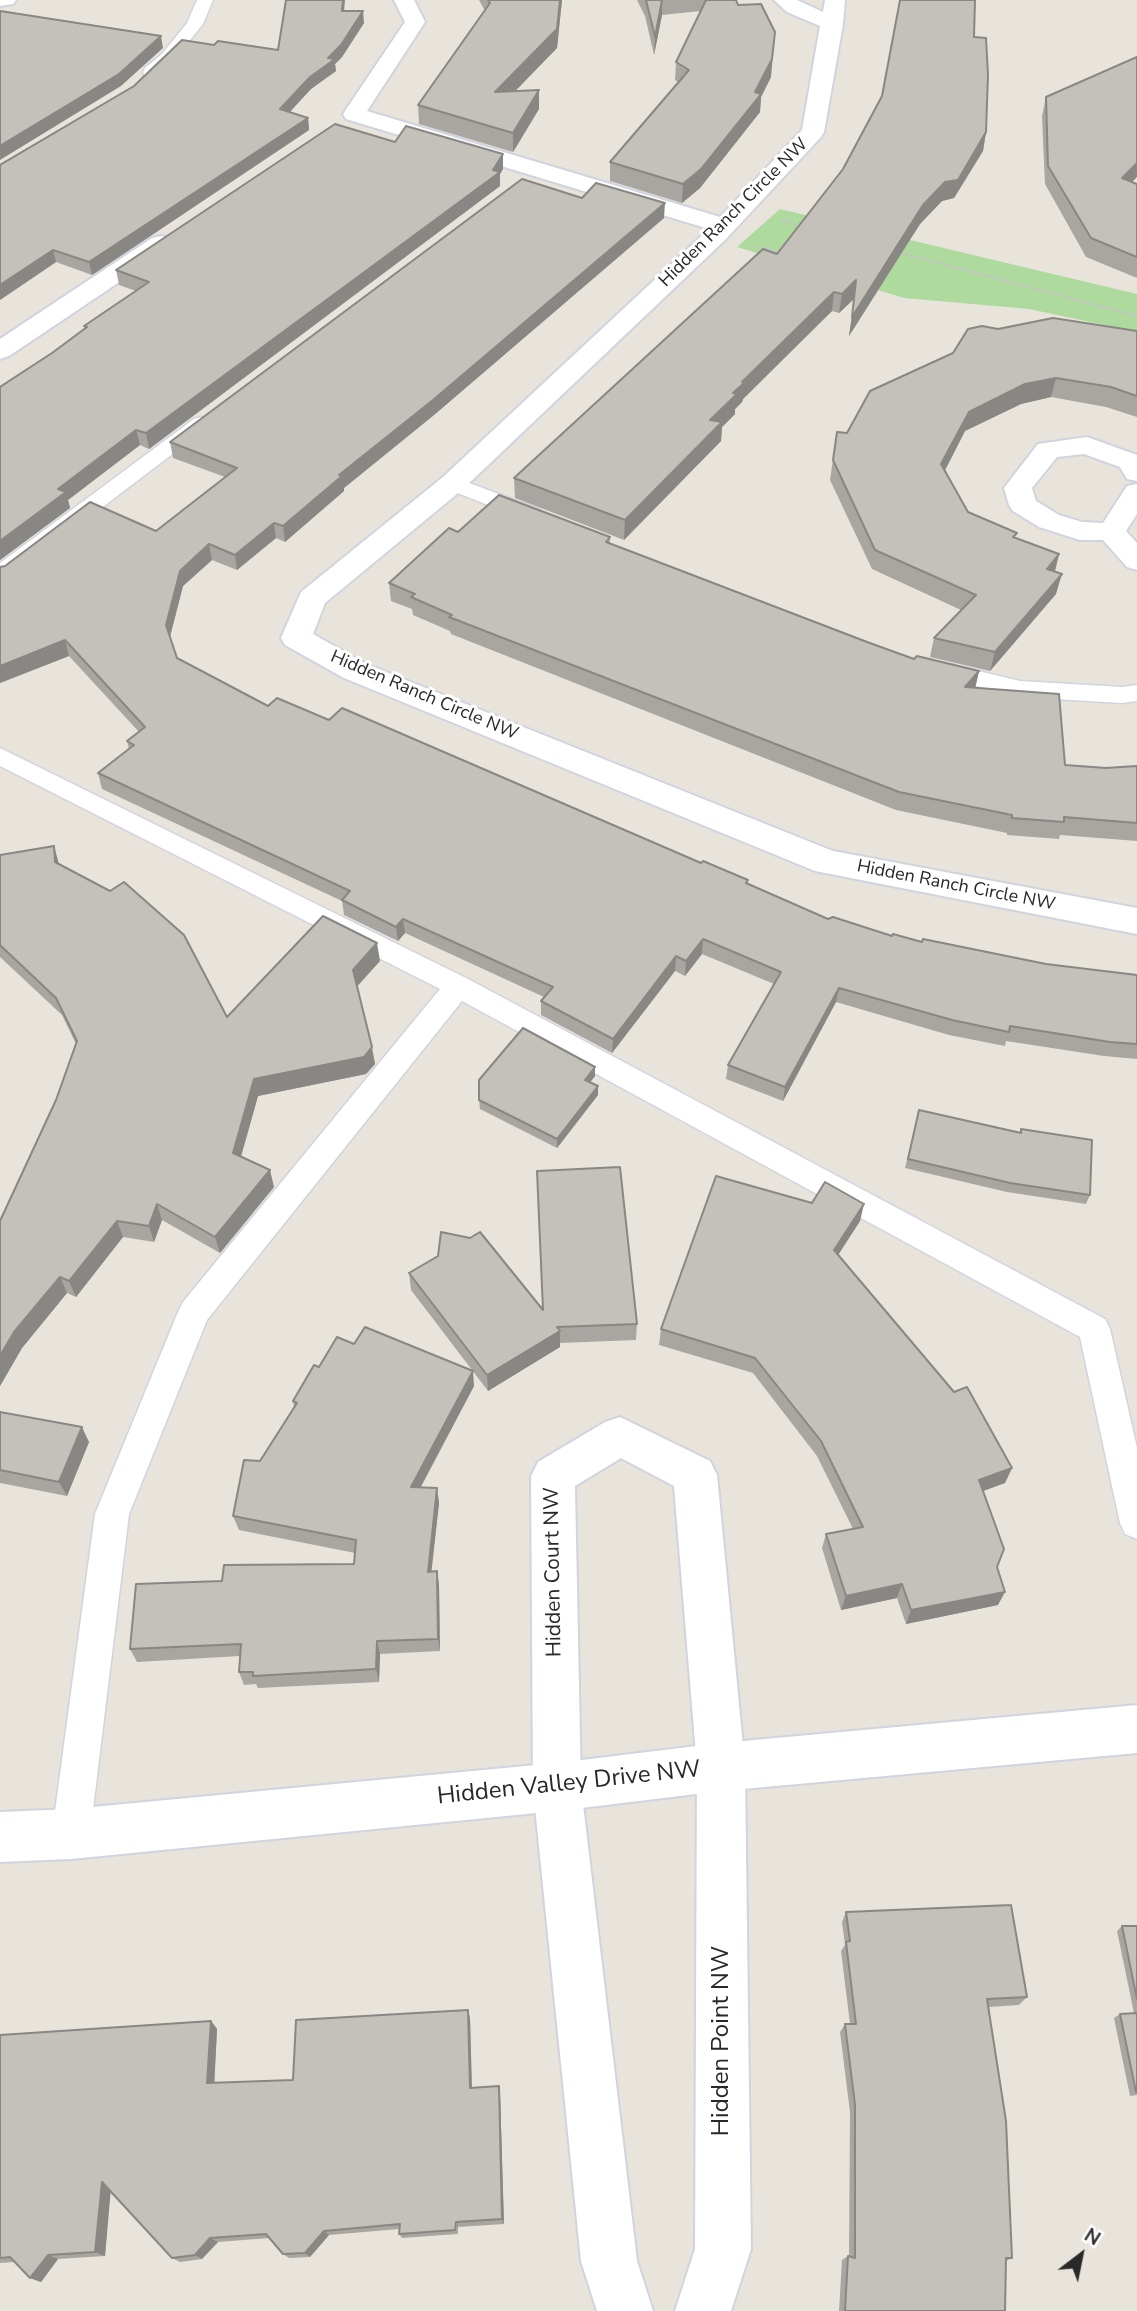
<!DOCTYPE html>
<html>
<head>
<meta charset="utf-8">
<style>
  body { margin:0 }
  #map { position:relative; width:1137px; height:2311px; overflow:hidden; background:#e9e4db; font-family:"Nunito Sans",sans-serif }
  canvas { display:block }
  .north { position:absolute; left:1046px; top:2220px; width:70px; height:70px; -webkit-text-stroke:5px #fff; paint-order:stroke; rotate:32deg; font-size:19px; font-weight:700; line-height:28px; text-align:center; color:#282828 }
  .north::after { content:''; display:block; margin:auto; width:24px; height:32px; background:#282828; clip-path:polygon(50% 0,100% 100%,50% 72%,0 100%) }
</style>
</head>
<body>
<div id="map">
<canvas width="1137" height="2311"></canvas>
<div class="north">N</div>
</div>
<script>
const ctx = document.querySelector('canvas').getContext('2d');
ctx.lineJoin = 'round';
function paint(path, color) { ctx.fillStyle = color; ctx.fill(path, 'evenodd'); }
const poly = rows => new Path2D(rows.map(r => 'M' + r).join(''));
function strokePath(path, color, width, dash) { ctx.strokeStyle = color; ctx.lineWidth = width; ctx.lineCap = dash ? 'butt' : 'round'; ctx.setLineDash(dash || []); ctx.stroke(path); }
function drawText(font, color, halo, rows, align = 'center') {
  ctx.font = font + ' "Nunito Sans",sans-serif'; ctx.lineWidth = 6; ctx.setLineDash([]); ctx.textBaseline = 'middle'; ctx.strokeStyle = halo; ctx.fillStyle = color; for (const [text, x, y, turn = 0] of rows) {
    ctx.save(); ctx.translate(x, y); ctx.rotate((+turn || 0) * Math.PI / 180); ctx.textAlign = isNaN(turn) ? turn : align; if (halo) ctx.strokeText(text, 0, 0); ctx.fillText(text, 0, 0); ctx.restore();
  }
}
paint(poly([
  [780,209,1137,294,1137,332,1029,309,904,298,737,247]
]), '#aeda9e');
const service = poly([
  [197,0,213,0,203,24,174,60,157,76,145,76,143,72,145,68,162,54,187,23,197,0],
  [201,417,208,419,211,423,208,427,8,579,0,581,0,563,194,419,201,417],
  [453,477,539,509,542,514,539,519,531,521,523,519,445,488,442,483,445,478,453,477],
  [937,661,1020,681,1122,687,1137,685,1137,701,1122,703,1020,697,929,674,925,669,929,664,937,661],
  [0,748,468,979,1105,1319,1110,1329,1137,1448,1137,1539,1125,1534,1120,1523,1080,1337,462,1001,207,1320,129,1514,90,1834,84,1847,71,1853,58,1847,52,1834,95,1514,178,1312,183,1302,440,989,0,766,0,748]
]);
const minor = poly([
  [0,0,16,0,13,4,0,6,0,0],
  [394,0,414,0,425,22,367,111,720,217,802,130,820,26,787,12,774,0,797,0,823,12,825,0,845,0,843,24,824,132,821,137,726,239,463,489,325,603,313,634,366,664,833,851,1137,908,1137,934,815,871,344,678,285,645,281,638,301,592,443,477,709,229,346,119,343,114,405,22,394,0],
  [161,236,170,238,173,243,170,248,9,356,0,359,0,339,152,238,161,236],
  [1087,437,1137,455,1137,481,1127,479,1120,467,1084,454,1057,457,1032,488,1036,501,1059,515,1082,522,1103,523,1127,486,1137,484,1137,514,1126,531,1137,543,1137,570,1127,567,1103,540,1080,540,1039,527,1013,511,1009,505,1004,488,1038,444,1087,437],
  [620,1417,710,1461,717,1475,745,1767,751,2249,731,2311,675,2311,695,2249,697,1767,674,1486,621,1458,575,1486,581,1787,637,2261,653,2311,597,2311,581,2261,533,1787,531,1476,538,1462,605,1422,620,1417]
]);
const tertiary = poly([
  [1137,1705,1137,1753,721,1791,557,1811,71,1859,0,1862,0,1812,71,1809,557,1763,721,1743,1137,1705]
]);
strokePath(service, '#d1d3df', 3);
strokePath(minor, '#d1d3df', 4);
strokePath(tertiary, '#d1d3df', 4);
strokePath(poly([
  [783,220,804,228],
  [759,247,784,253],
  [898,252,1137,316]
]), '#c3c3c3', 2.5, [3.5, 2]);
paint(service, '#fff');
paint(minor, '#fff');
paint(tertiary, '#fff');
paint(poly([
  [479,0,562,0,557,48,515,91,539,109,513,152,419,124,418,105,485,11],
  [637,0,736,0,771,77,761,97,760,112,700,188,682,203,610,181,610,162,679,83,675,80,676,62,701,11,662,15,654,55,645,16],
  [344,11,364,23,342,57,335,64,336,71,311,89,290,112,308,118,309,130,92,275,56,262,0,300,214,45,278,50],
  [974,37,986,132,983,151,954,198,942,201,920,224,849,336,854,299,839,313,832,311,743,399,742,402,735,409,735,414,722,427,721,441,624,540,515,498,514,478,777,254],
  [1046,97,1132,182,1137,184,1137,278,1086,257,1045,184,1042,116],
  [395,142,503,169,500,174,500,186,149,449,140,445,68,500,70,508,0,560,0,387,52,353,85,329,84,326,136,291,119,285,116,270],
  [582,198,664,218,434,415,344,488,344,491,285,542,276,538,237,570,212,560,183,586,170,637,177,658,268,706,329,720,701,863,748,880,747,883,828,919,892,936,922,942,1046,964,1137,975,1137,1059,1104,1056,1006,1041,1005,1046,949,1035,836,1002,783,1101,726,1079,728,1065,774,984,702,954,685,976,675,971,612,1053,541,1015,541,1001,544,997,405,933,398,941,344,915,342,901,102,789,98,773,129,749,127,741,139,732,69,656,0,683,156,531,225,477,173,458,170,442],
  [998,329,1137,331,1137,417,1106,407,1051,397,1021,404,965,431,945,470,968,512,1016,538,1059,554,1055,572,1056,594,990,671,930,657,934,638,961,610,872,569,830,480,837,432,847,433,953,353],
  [458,532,610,537,610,543,914,659,979,671,975,688,1065,765,1106,768,1137,766,1137,841,1060,835,1059,839,1007,835,1007,833,896,810,451,634,450,631,413,615,412,609,391,601,389,583],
  [0,855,59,865,227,1017,380,961,357,987,375,1064,366,1074,258,1096,241,1157,274,1187,220,1253,162,1220,154,1242,123,1237,76,1297,67,1293,22,1348,0,1386,0,1221,56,1100,76,1044,62,1015,0,957],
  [595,1076,590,1082,598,1095,557,1148,480,1109,479,1100],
  [919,1110,1020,1132,1021,1129,1090,1195,1086,1204,1007,1192,905,1168],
  [812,1203,860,1221,838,1255,1012,1468,1005,1483,983,1491,997,1567,998,1605,906,1624,897,1598,841,1610,822,1548,826,1534,853,1529,817,1456,753,1373,659,1345,661,1329],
  [409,1273,543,1310,637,1324,636,1340,560,1343,560,1347,488,1391,411,1290],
  [319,1367,474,1386,421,1487,437,1488,439,1503,431,1571,437,1571,439,1585,440,1651,380,1654,379,1682,258,1688,256,1684,244,1685,239,1672,240,1656,137,1662,130,1649,222,1581,354,1564,355,1553,239,1530,233,1516,260,1461,294,1407,293,1401],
  [0,1412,89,1442,67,1496,0,1483],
  [846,1912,1027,1997,1019,2005,989,2007,1012,2258,1006,2261,1005,2311,839,2311,842,2260,848,2256,849,2257,850,2112,840,2032,845,2024,850,2024,841,1951,845,1945,842,1922],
  [1122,1926,1137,1926,1137,2095,1130,2096,1114,2018,1120,2014,1134,2013,1117,1931],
  [470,2018,472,2088,500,2093,504,2224,458,2227,458,2234,402,2238,399,2234,399,2229,329,2235,310,2257,289,2258,283,2254,270,2238,218,2242,202,2259,180,2262,172,2258,110,2192,105,2256,58,2259,41,2282,30,2278,14,2262,0,2263,0,2035,211,2021,217,2029,214,2083,293,2080]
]), '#a9a6a1');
paint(poly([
  [343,0,345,0,343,23,342,11],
  [560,0,562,0,557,48,496,111,495,92],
  [662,0,662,15,654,55,655,37],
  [363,11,364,23,342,57,335,64,336,71,311,89,281,121,280,109,328,58],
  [775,32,771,77,761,97,760,112,700,188,682,203,683,184,755,92],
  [161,36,163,48,121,86,0,160,0,146],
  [539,90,539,109,513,152,513,133],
  [308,118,309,130,92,275,89,262],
  [986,132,983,151,954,198,942,201,920,224,849,336,852,317,923,205],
  [503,154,503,169,500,174,500,186,149,449,146,433,493,170],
  [1137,163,1137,177,1118,197,1122,178],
  [665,203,664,218,434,415,344,488,344,491,285,542,283,526,339,475],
  [53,250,56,262,0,300,0,285],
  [856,280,854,299,839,313,842,294],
  [834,292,832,311,743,399,742,402,735,409,735,414,722,427,721,441,624,540,625,520,733,393,742,382],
  [1056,378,1051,397,1021,404,965,431,938,484,941,464,969,412,1025,384],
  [136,430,140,445,68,500,70,508,0,560,0,541,58,489],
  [274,523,276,538,237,570,235,555],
  [209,544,212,560,183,586,169,640,166,625,180,571],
  [1059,554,1054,574,1047,569],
  [1062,574,1056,594,990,671,995,652],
  [65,640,69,656,0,683,0,666],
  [979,671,975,689,965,687],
  [54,846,59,864,55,862],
  [403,919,405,933,398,941,396,927],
  [703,939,702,954,685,976,686,961],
  [377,943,380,961,355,988,353,970],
  [676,956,675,971,612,1053,613,1039],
  [839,988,836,1002,783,1101,785,1087],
  [372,1047,375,1064,366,1074,258,1096,237,1170,233,1153,254,1079],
  [595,1067,595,1076,585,1089,585,1080],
  [598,1086,598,1095,557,1148,557,1139],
  [270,1170,274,1187,220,1253,215,1237],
  [157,1204,162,1220,154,1242,149,1226],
  [864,1204,860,1221,831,1266,834,1250],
  [117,1221,123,1237,76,1297,69,1281],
  [60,1277,67,1293,22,1348,0,1386,0,1356,14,1332],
  [560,1331,560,1347,488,1391,487,1375],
  [473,1371,474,1386,413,1501,411,1487],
  [82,1427,89,1442,67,1496,59,1482],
  [1012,1468,1005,1483,972,1495,979,1480],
  [437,1488,439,1503,430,1585,428,1572],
  [437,1571,439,1585,440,1651,438,1639],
  [902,1584,897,1598,841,1610,846,1596],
  [1005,1592,998,1605,906,1624,911,1610],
  [377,1641,380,1654,379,1682,376,1669],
  [468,2010,470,2018,472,2095,470,2088],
  [211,2021,217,2029,214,2090,207,2083],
  [499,2086,500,2093,504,2224,502,2219],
  [102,2182,111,2188,105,2256,95,2252],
  [324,2231,329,2235,310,2257,305,2253],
  [210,2238,218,2242,202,2259,195,2255],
  [48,2255,58,2259,41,2282,30,2278]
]), '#898783');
const building = poly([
  [286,0,343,0,342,11,363,11,341,45,328,58,335,59,310,77,280,109,308,118,89,262,53,250,0,285,0,165,134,86,182,40,214,45,218,41,278,50,286,0],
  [488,0,560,0,557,29,495,92,539,90,513,133,418,105,490,3,488,0],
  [646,0,662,0,655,37,646,0],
  [706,0,736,0,738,5,761,4,775,32,772,59,755,92,761,94,701,169,683,184,610,162,689,70,676,62,706,0],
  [900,0,975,0,974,37,986,38,988,75,986,132,958,180,945,182,923,205,852,317,856,280,842,294,834,292,742,382,744,383,733,393,737,394,710,420,722,422,625,520,514,478,763,249,777,254,843,169,882,96,900,0],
  [0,11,161,36,119,74,0,146,0,11],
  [1137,57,1137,163,1122,178,1137,184,1137,257,1091,238,1048,166,1046,97,1137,57],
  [335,124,395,142,406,126,503,154,493,170,500,172,146,433,136,430,58,489,66,492,0,541,0,387,52,353,87,327,84,326,149,282,116,270,335,124],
  [522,179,582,198,596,183,665,203,433,400,339,475,342,476,283,526,274,523,235,555,209,544,180,571,166,625,177,658,268,706,277,698,329,720,342,708,701,863,703,861,748,880,746,883,828,919,833,917,892,936,893,934,922,942,923,939,1046,964,1137,975,1137,1044,1110,1042,1010,1026,1009,1032,952,1020,839,988,785,1087,728,1065,781,972,703,939,686,961,676,956,613,1039,541,1001,553,987,403,919,396,927,342,900,350,891,98,773,134,745,127,741,145,727,65,640,0,666,0,567,5,566,90,502,156,531,237,468,170,442,522,179],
  [1053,318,1137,331,1137,396,1111,387,1056,378,1025,384,969,412,941,464,968,512,1017,533,1013,537,1059,554,1047,569,1062,574,995,652,934,638,976,595,875,550,833,460,837,432,847,433,870,391,953,353,968,329,982,326,998,329,1053,318],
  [499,495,610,537,606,542,635,553,867,642,914,659,917,656,979,671,965,687,1059,694,1065,765,1106,768,1137,766,1137,823,1064,817,1064,822,1012,818,1012,815,899,792,449,617,452,615,411,597,415,594,389,583,449,528,458,532,499,495],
  [54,846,55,862,110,891,124,882,184,935,227,1017,323,916,377,943,353,970,372,1047,364,1057,254,1079,233,1153,270,1170,215,1237,157,1204,149,1226,117,1221,69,1281,60,1277,14,1332,0,1356,0,1221,56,1100,77,1041,56,998,0,945,0,855,54,846],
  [523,1028,595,1067,585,1080,598,1086,557,1139,479,1100,479,1080,523,1028],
  [919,1110,1021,1133,1021,1129,1092,1140,1090,1195,1010,1183,908,1159,919,1110],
  [620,1167,637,1324,557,1327,560,1331,487,1375,409,1273,438,1256,441,1232,470,1238,480,1232,543,1310,537,1171,620,1167],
  [716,1176,812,1203,825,1182,864,1204,834,1250,954,1392,967,1387,1012,1468,979,1480,1004,1549,997,1567,1005,1592,911,1610,902,1584,846,1596,826,1534,863,1527,821,1441,755,1358,661,1329,716,1176],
  [365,1327,473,1371,411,1487,437,1488,428,1572,437,1571,438,1639,377,1641,376,1669,253,1676,253,1672,239,1672,241,1644,130,1649,136,1584,222,1581,224,1565,354,1564,356,1540,233,1516,244,1460,260,1461,297,1403,293,1401,314,1365,319,1367,337,1337,354,1344,365,1327],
  [0,1412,82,1427,59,1482,0,1470,0,1412],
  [1011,1905,1027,1997,987,1999,1006,2121,1012,2258,1006,2258,1005,2311,845,2311,848,2256,855,2258,855,2105,845,2024,856,2024,846,1942,850,1941,846,1912,1011,1905],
  [1122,1926,1137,1926,1137,1999,1122,1926],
  [468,2010,470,2088,499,2086,502,2219,456,2222,455,2230,399,2234,400,2224,324,2231,305,2253,283,2254,266,2234,210,2238,195,2255,172,2258,102,2182,95,2252,48,2255,30,2278,10,2257,0,2258,0,2035,211,2021,207,2083,293,2080,296,2020,468,2010],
  [1137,2013,1137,2092,1136,2092,1120,2014,1137,2013]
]);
paint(building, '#c4c1bb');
strokePath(building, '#898783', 2);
drawText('18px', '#282828', '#fff', [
  ["Hidden Ranch Circle NW",734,213,-45],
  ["Hidden Ranch Circle NW",424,696,23],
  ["Hidden Ranch Circle NW",956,886,11]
]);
drawText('21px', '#282828', '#fff', [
  ["Hidden Court NW",554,1572,-91]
]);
drawText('24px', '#282828', '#fff', [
  ["Hidden Valley Drive NW",569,1784,-6],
  ["Hidden Point NW",722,2041,-90]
]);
</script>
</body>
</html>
